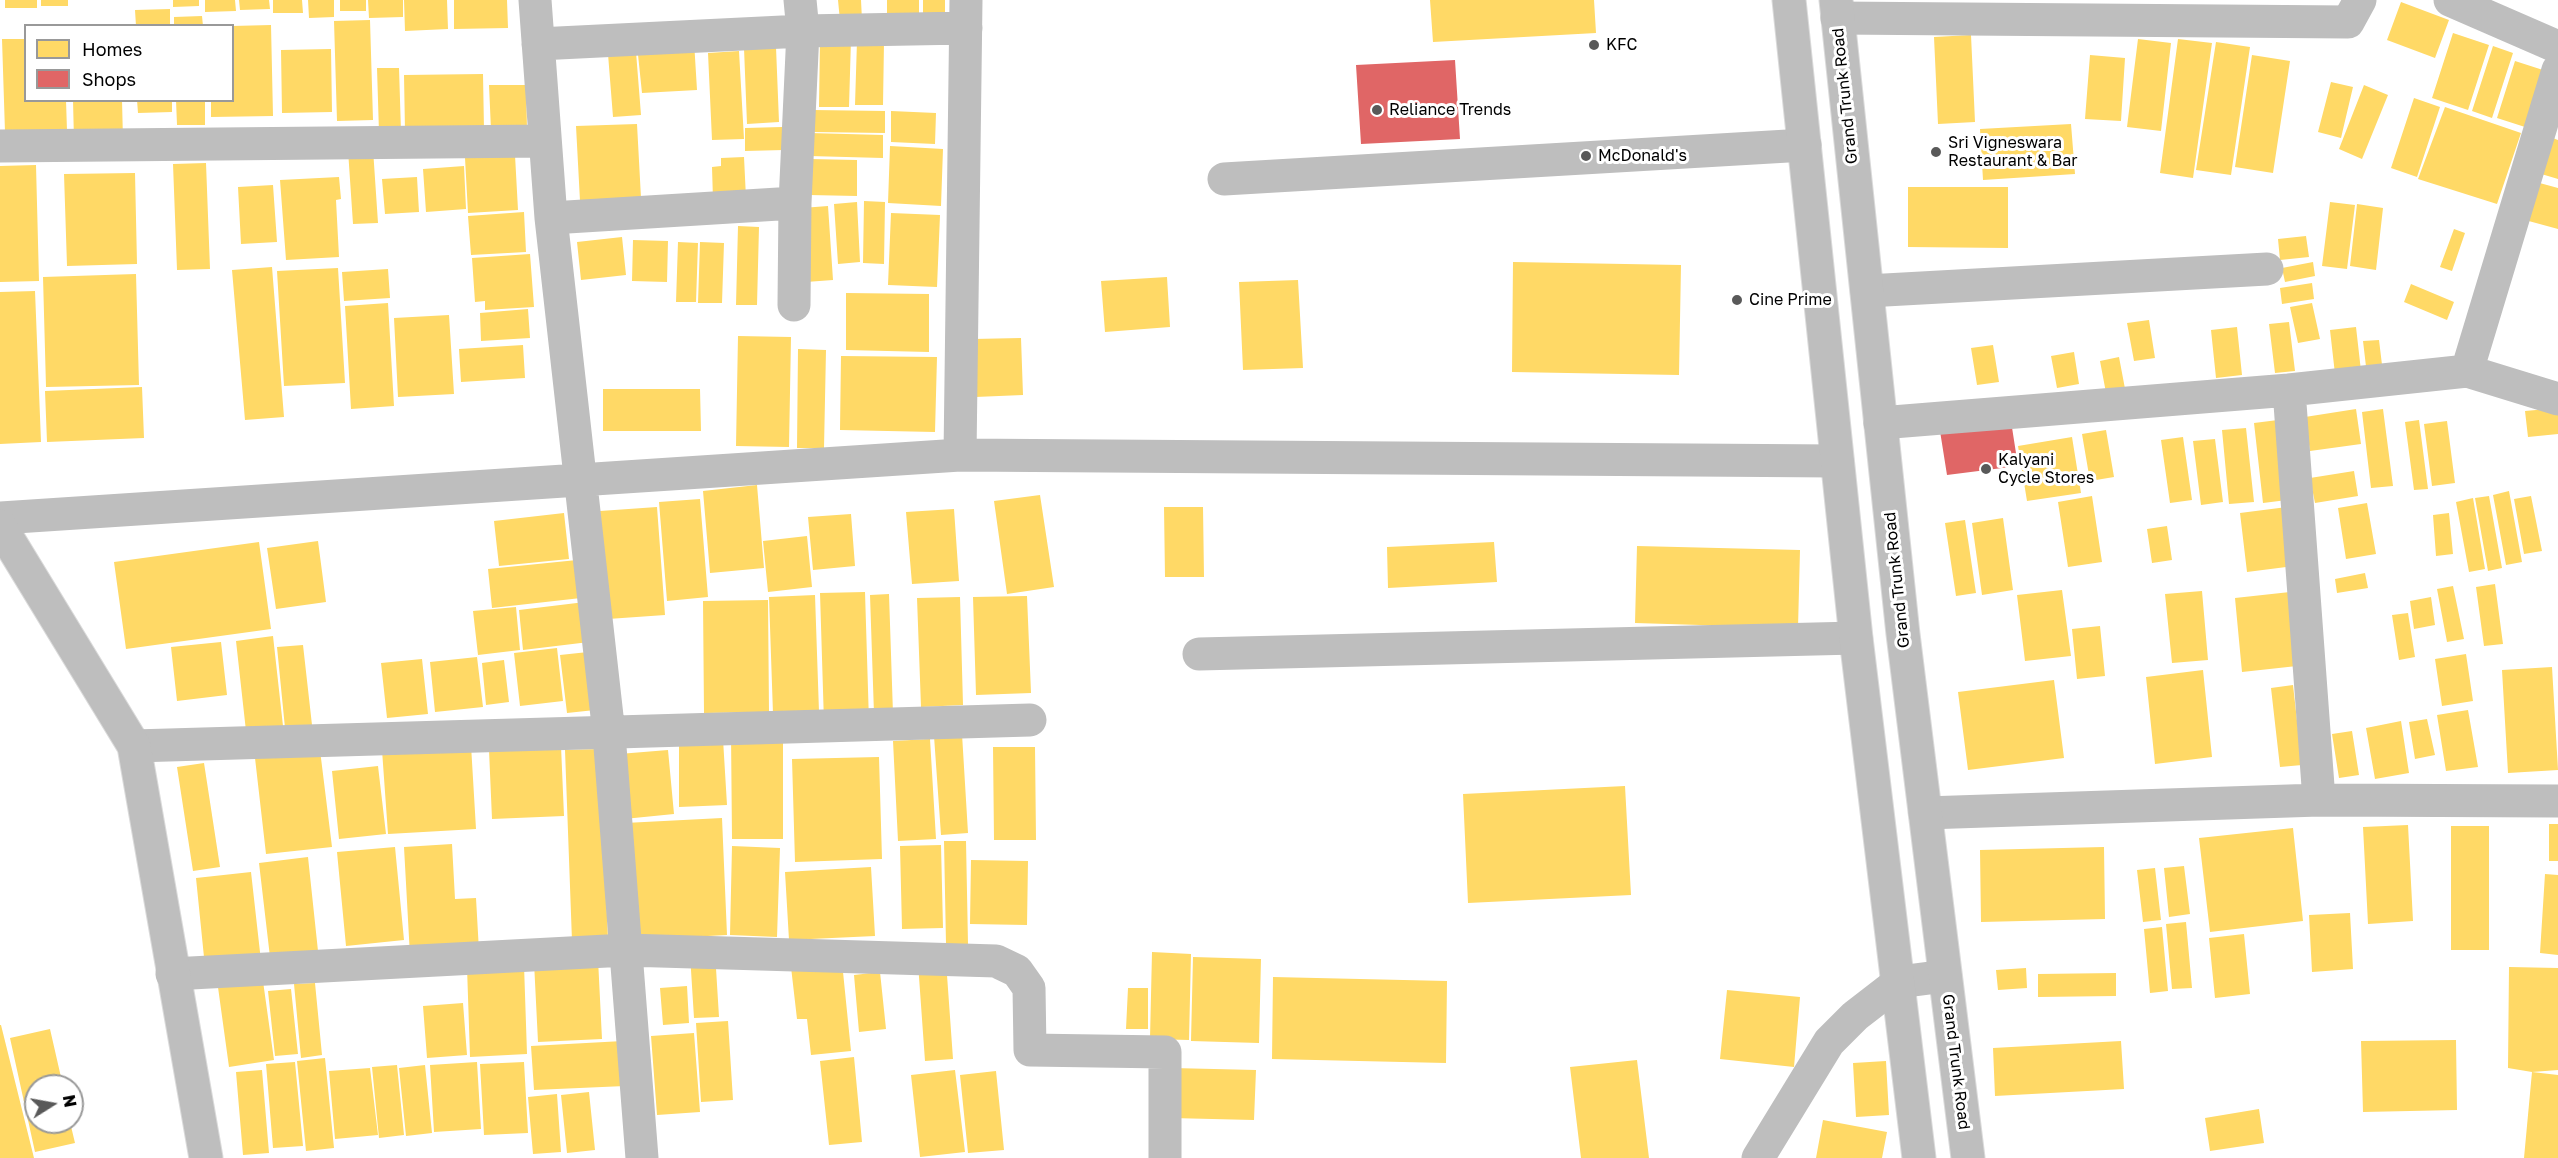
<!DOCTYPE html>
<html>
<head>
<meta charset="utf-8">
<style>
  body { margin:0 }
  #map { position:relative; width:2558px; height:1158px; overflow:hidden; background:#fff; font-family:"Golos Text",sans-serif }
  canvas { display:block }
  .legend { position:absolute; left:24px; top:24px; width:210px; height:78px; box-sizing:border-box; background:#fff; border:2px solid #999; margin:0; padding:8px 10px; list-style:none; font-size:18px; color:#000 }
  .legend li { display:flex; align-items:center; gap:12px; height:30px }
  .legend b { width:30px; border:2px solid #999 }
  .north { position:absolute; left:24px; top:1074px; width:60px; height:60px; box-sizing:border-box; background:#fff; border:2px solid #999; border-radius:50%; rotate:79deg; font-size:16px; font-weight:700; line-height:24px; text-align:center; color:#000 }
  .north::after { content:''; display:block; margin:auto; width:21px; height:27px; background:#595959; clip-path:polygon(50% 0,100% 100%,50% 72%,0 100%) }
</style>
</head>
<body>
<div id="map">
<canvas width="2558" height="1158"></canvas>
<ul class="legend">
<li><b style="height:16px;background:#ffd966"></b>Homes</li>
<li><b style="height:16px;background:#e06666"></b>Shops</li>
</ul>
<div class="north">N</div>
</div>
<script>
const ctx = document.querySelector('canvas').getContext('2d');
ctx.lineJoin = 'round';
function paint(path, color) { ctx.fillStyle = color; ctx.fill(path, 'evenodd'); }
const poly = rows => new Path2D(rows.map(r => 'M' + r).join(''));
function strokePath(path, color, width, dash) { ctx.strokeStyle = color; ctx.lineWidth = width; ctx.lineCap = dash ? 'butt' : 'round'; ctx.setLineDash(dash || []); ctx.stroke(path); }
function drawText(font, color, halo, rows, align = 'center') {
  ctx.font = font + ' "Golos Text",sans-serif'; ctx.lineWidth = 6; ctx.setLineDash([]); ctx.textBaseline = 'middle'; ctx.strokeStyle = halo; ctx.fillStyle = color; for (const [text, x, y, turn = 0] of rows) {
    ctx.save(); ctx.translate(x, y); ctx.rotate((+turn || 0) * Math.PI / 180); ctx.textAlign = isNaN(turn) ? turn : align; if (halo) ctx.strokeText(text, 0, 0); ctx.fillText(text, 0, 0); ctx.restore();
  }
}
paint(poly([
  [5,0,37,0,37,8,5,8],
  [41,0,68,0,68,6,41,6],
  [173,0,199,0,199,6,173,7],
  [205,0,235,0,236,11,205,12],
  [239,0,269,0,270,9,240,10],
  [273,0,302,0,303,13,273,13],
  [308,0,334,0,334,17,309,18],
  [340,0,366,0,366,11,340,11],
  [368,0,403,0,403,17,369,18],
  [404,0,447,0,448,29,405,31],
  [454,0,507,0,508,28,454,29],
  [838,0,861,0,862,20,840,21],
  [887,0,919,0,919,21,887,21],
  [923,0,945,0,945,19,923,19],
  [1430,0,1594,0,1596,33,1433,42],
  [2401,2,2449,20,2435,58,2387,40],
  [170,9,170,26,136,26,135,10],
  [202,16,203,26,174,26,174,17],
  [370,20,373,120,337,121,334,21],
  [271,25,273,116,211,117,211,100,232,100,232,26],
  [2453,33,2489,45,2468,110,2432,98],
  [1971,35,1975,122,1938,124,1934,37],
  [2,39,26,39,26,100,66,100,67,131,5,132],
  [820,39,851,39,849,107,819,107],
  [2138,39,2171,43,2161,131,2127,127],
  [2178,39,2212,43,2193,178,2160,173],
  [694,41,697,90,642,93,637,45],
  [857,41,884,42,883,105,855,105],
  [2216,42,2250,47,2231,175,2196,170],
  [2493,46,2513,53,2492,118,2472,111],
  [776,47,779,122,747,124,744,48],
  [331,49,332,112,282,113,281,50],
  [739,51,744,139,712,140,708,53],
  [636,52,641,115,613,117,608,54],
  [2090,55,2125,58,2121,121,2085,119],
  [2252,55,2290,61,2273,173,2235,167],
  [2515,61,2543,70,2525,127,2497,118],
  [377,68,399,68,401,132,379,133],
  [483,74,484,130,405,131,404,75],
  [2331,82,2353,87,2341,138,2318,132],
  [489,85,526,85,527,129,491,130],
  [2364,85,2388,95,2362,159,2339,149],
  [2414,98,2440,107,2417,177,2391,168],
  [73,100,122,100,123,140,74,141],
  [137,100,172,100,172,112,138,113],
  [176,100,205,100,205,125,177,125],
  [2445,107,2521,133,2497,204,2418,179],
  [813,110,885,111,885,133,813,132],
  [891,111,936,113,935,144,891,142],
  [637,124,641,198,580,201,576,126],
  [2071,124,2075,174,1983,180,1980,129],
  [782,127,784,150,745,151,745,128],
  [809,133,883,135,883,158,809,156],
  [2550,137,2558,140,2558,179,2538,173],
  [890,146,943,149,941,206,888,203],
  [373,149,378,223,353,224,348,150],
  [515,155,518,210,468,213,465,158],
  [744,157,746,198,713,200,712,167,721,166,721,158],
  [810,159,857,160,857,196,809,195],
  [206,163,210,269,177,270,173,164],
  [36,165,39,281,0,282,0,166],
  [464,166,466,209,426,212,423,169],
  [135,173,137,264,67,266,64,174],
  [339,177,341,199,336,200,339,257,286,260,280,180],
  [417,177,419,212,385,214,382,179],
  [2536,182,2558,188,2558,229,2525,220],
  [273,185,277,242,241,244,238,187],
  [1908,187,2008,187,2008,248,1908,247],
  [864,201,885,202,884,264,863,263],
  [857,202,860,262,838,264,834,204],
  [2330,202,2355,205,2347,269,2322,266],
  [2357,204,2383,208,2376,270,2350,266],
  [828,206,833,280,806,282,802,208],
  [524,212,526,252,471,255,468,216],
  [891,213,940,215,937,287,888,285],
  [738,226,759,227,757,305,736,305],
  [2454,229,2465,233,2452,271,2440,267],
  [2306,236,2309,257,2280,260,2278,239],
  [622,237,626,275,581,280,577,242],
  [633,240,668,241,667,282,632,281],
  [678,242,698,243,696,302,676,302],
  [700,242,724,243,722,303,698,303],
  [530,254,534,307,485,310,485,301,475,302,472,258],
  [1513,262,1681,265,1679,375,1512,372],
  [2313,262,2315,276,2285,282,2282,268],
  [272,267,284,417,245,420,232,270],
  [338,268,345,383,284,386,277,271],
  [388,269,390,298,344,301,342,272],
  [136,274,139,385,46,387,43,277],
  [1167,277,1170,327,1105,332,1101,281],
  [1298,280,1303,368,1243,370,1239,282],
  [2312,283,2314,299,2282,304,2280,288],
  [2411,284,2454,302,2447,320,2404,302],
  [35,291,41,442,0,444,0,292],
  [846,293,929,294,929,352,846,350],
  [388,303,394,406,351,409,345,306],
  [2312,303,2320,339,2298,343,2290,307],
  [528,309,530,338,481,341,480,313],
  [449,315,454,394,398,397,394,318],
  [2149,320,2155,358,2134,361,2127,323],
  [2289,322,2295,371,2275,373,2269,324],
  [2237,327,2242,375,2216,378,2211,330],
  [2356,327,2361,371,2335,374,2330,330],
  [738,336,791,337,789,447,736,446],
  [1021,338,1023,395,975,397,973,339],
  [2379,340,2383,373,2367,375,2363,341],
  [523,345,525,378,461,382,459,349],
  [1993,345,1999,382,1977,385,1971,348],
  [798,349,826,350,824,448,797,448],
  [2074,352,2079,384,2057,388,2051,356],
  [841,356,937,357,935,432,840,430],
  [2119,357,2126,394,2107,398,2100,361],
  [142,387,144,438,47,442,45,391],
  [603,389,700,389,701,431,603,431],
  [2558,408,2558,434,2528,437,2525,411],
  [2356,409,2361,444,2310,451,2305,417],
  [2383,409,2393,486,2371,488,2362,412],
  [2278,420,2287,500,2263,503,2254,423],
  [2419,420,2428,489,2414,490,2405,422],
  [2447,421,2455,483,2432,486,2424,424],
  [2246,428,2254,502,2229,504,2222,430],
  [2106,430,2114,477,2090,481,2082,434],
  [2072,437,2081,493,2027,501,2018,446],
  [2183,437,2192,500,2170,503,2161,440],
  [2215,439,2223,502,2201,505,2193,441],
  [2354,471,2358,496,2315,503,2310,478],
  [757,485,764,568,710,573,703,491],
  [2509,491,2522,562,2506,565,2493,495],
  [1040,495,1054,587,1007,594,994,501],
  [2092,496,2102,562,2068,567,2058,502],
  [2489,496,2502,568,2488,571,2475,498],
  [2531,496,2542,551,2524,554,2514,499],
  [2473,498,2485,569,2469,572,2456,502],
  [700,499,708,597,667,601,659,502],
  [2367,503,2376,554,2346,559,2338,508],
  [657,507,665,615,608,619,600,511],
  [1164,507,1203,507,1204,577,1165,577],
  [2287,507,2294,566,2247,572,2240,513],
  [954,509,959,581,912,584,906,512],
  [564,513,569,559,499,566,494,521],
  [2449,513,2453,554,2436,556,2433,515],
  [851,514,855,566,813,570,808,517],
  [2003,518,2013,590,1982,595,1972,523],
  [1965,520,1976,593,1956,596,1945,523],
  [2167,526,2172,560,2152,563,2147,529],
  [807,536,812,587,768,592,763,541],
  [318,541,326,602,276,609,267,548],
  [259,542,271,629,126,649,114,562],
  [1494,542,1497,582,1388,588,1387,547],
  [1637,546,1800,550,1798,628,1635,623],
  [577,560,581,598,492,608,488,569],
  [2365,573,2368,588,2337,593,2335,579],
  [2495,584,2503,644,2484,646,2476,587],
  [2453,586,2464,639,2447,642,2437,589],
  [2062,590,2071,656,2025,661,2017,595],
  [2202,591,2208,660,2172,663,2165,594],
  [865,592,869,722,824,723,820,593],
  [2290,592,2297,666,2242,672,2235,598],
  [889,594,893,714,874,714,870,595],
  [815,595,819,712,773,714,769,597],
  [1027,596,1031,693,976,695,973,597],
  [960,597,963,705,921,707,917,598],
  [2431,597,2435,625,2414,629,2410,601],
  [768,600,769,712,704,713,703,601],
  [585,602,589,642,523,650,519,610],
  [516,607,520,650,478,655,473,611],
  [2408,613,2415,657,2399,660,2392,615],
  [2100,626,2105,676,2077,679,2072,629],
  [273,636,283,726,246,731,236,641],
  [221,642,227,695,177,701,171,647],
  [303,645,312,725,285,728,277,647],
  [557,648,563,701,520,706,514,653],
  [588,652,595,710,567,713,560,655],
  [2466,654,2473,701,2442,706,2435,659],
  [477,657,483,707,435,712,430,662],
  [422,659,428,714,387,718,381,663],
  [504,660,509,702,486,705,482,663],
  [2552,667,2558,770,2508,773,2502,670],
  [2203,670,2212,757,2155,764,2146,677],
  [2054,680,2064,758,1968,770,1958,692],
  [2293,685,2302,765,2280,767,2271,688],
  [2468,710,2478,767,2446,771,2437,715],
  [2427,719,2435,755,2415,759,2409,722],
  [2401,721,2409,773,2375,779,2366,728],
  [2352,731,2359,775,2339,778,2332,734],
  [731,734,783,734,783,839,732,839],
  [962,734,968,833,941,835,934,736],
  [723,739,727,805,679,807,679,740],
  [930,739,936,839,898,841,893,741],
  [471,745,476,829,388,834,382,750],
  [561,746,564,816,492,819,489,750],
  [993,747,1035,747,1036,840,994,840],
  [600,749,608,939,572,941,565,750],
  [320,750,332,847,266,854,255,758],
  [668,750,674,814,624,819,619,754],
  [879,757,882,859,795,862,792,759],
  [204,763,220,867,193,871,177,767],
  [378,766,386,834,339,839,332,771],
  [1625,786,1631,895,1468,903,1463,794],
  [722,818,727,935,631,940,625,823],
  [2549,824,2558,824,2558,861,2549,861],
  [2408,825,2413,921,2368,924,2363,827],
  [2451,826,2489,826,2489,950,2451,950],
  [2293,828,2303,921,2210,932,2199,838],
  [944,841,966,841,968,944,946,944],
  [452,844,455,899,476,898,479,951,410,956,404,847],
  [941,845,943,928,902,929,900,846],
  [732,846,780,848,777,937,730,935],
  [395,847,404,940,346,946,337,852],
  [2104,847,2105,919,1981,922,1980,850],
  [308,857,318,951,270,957,259,863],
  [971,860,1028,861,1027,925,970,924],
  [2184,866,2190,914,2169,917,2164,868],
  [871,867,875,936,789,940,785,872],
  [2155,868,2161,920,2143,922,2137,870],
  [251,872,261,961,205,967,196,878],
  [2545,874,2558,875,2558,955,2540,953],
  [2350,913,2353,969,2312,972,2309,915],
  [2186,922,2192,988,2172,989,2166,924],
  [2162,927,2168,991,2150,993,2144,929],
  [2244,934,2250,994,2215,998,2209,938],
  [715,952,719,1017,694,1018,690,954],
  [1152,952,1191,954,1189,1040,1150,1039],
  [1193,957,1261,959,1259,1043,1191,1041],
  [598,959,602,1039,538,1042,534,962],
  [946,961,953,1059,925,1061,918,963],
  [842,962,851,1051,811,1055,807,1019,797,1019,791,967],
  [524,965,527,1054,470,1057,467,967],
  [2509,967,2558,968,2558,1070,2532,1072,2508,1068],
  [2026,968,2027,988,1998,990,1996,970],
  [880,972,886,1029,859,1032,854,975],
  [2116,973,2116,996,2038,997,2038,974],
  [262,974,274,1060,229,1067,217,980],
  [1273,977,1447,981,1446,1063,1272,1059],
  [315,983,322,1055,301,1058,294,984],
  [687,986,689,1023,663,1025,660,988],
  [1128,988,1148,988,1148,1029,1126,1029],
  [291,989,298,1054,275,1056,268,991],
  [1727,990,1800,997,1794,1067,1720,1059],
  [463,1003,467,1055,427,1058,423,1006],
  [728,1021,733,1100,701,1102,696,1023],
  [0,1025,1,1025,34,1158,0,1158],
  [50,1029,63,1086,36,1086,36,1122,70,1122,75,1143,35,1152,10,1038],
  [694,1033,700,1112,657,1115,651,1036],
  [2456,1040,2457,1110,2363,1112,2361,1041],
  [623,1041,625,1086,534,1090,531,1046],
  [2121,1041,2124,1089,1995,1096,1993,1048],
  [854,1057,862,1142,829,1145,820,1061],
  [325,1058,334,1148,306,1151,297,1061],
  [1637,1060,1649,1158,1581,1158,1570,1067],
  [1886,1061,1889,1115,1856,1117,1853,1063],
  [295,1062,303,1146,273,1148,266,1064],
  [477,1062,481,1129,434,1132,430,1065],
  [524,1062,528,1133,484,1135,480,1064],
  [397,1065,404,1135,379,1138,372,1067],
  [425,1065,432,1133,406,1136,399,1068],
  [370,1068,378,1135,335,1139,329,1071],
  [1172,1068,1256,1070,1254,1120,1171,1118],
  [262,1070,269,1153,243,1155,236,1072],
  [955,1070,965,1152,920,1157,911,1075],
  [996,1071,1004,1150,968,1153,960,1075],
  [2532,1072,2558,1075,2558,1158,2524,1158],
  [589,1092,595,1150,567,1153,561,1095],
  [557,1094,561,1152,533,1154,528,1097],
  [2259,1109,2264,1143,2210,1151,2205,1118],
  [1823,1120,1887,1132,1882,1158,1816,1158]
]), '#ffd966');
paint(poly([
  [1455,60,1460,139,1361,144,1356,65],
  [2011,421,2018,466,1947,475,1940,431]
]), '#e06666');
const major = poly([
  [1789,0,1856,638,1919,1158],
  [1836,0,1903,634,1968,1158],
  [0,526,134,746,206,1158]
]);
strokePath(major, '#dbdbdb', 35);
strokePath(poly([
  [535,0,551,218,609,734,642,1158],
  [2450,0,2558,47],
  [1837,18,2348,22,2360,0],
  [538,44,803,31,966,28],
  [0,146,545,141],
  [1224,179,1805,145],
  [551,218,795,203],
  [1867,291,2267,269],
  [794,305,795,203,803,31,800,0],
  [2467,371,2558,70],
  [2289,390,2467,371,2558,399],
  [1880,423,2289,390,2319,800],
  [960,455,966,0],
  [0,518,960,455,1837,461],
  [1199,654,1856,638],
  [134,746,1030,720],
  [1925,813,2319,800,2558,801],
  [172,974,626,950,996,961,1017,971,1029,988,1030,1050,1165,1052,1165,1158],
  [1758,1158,1829,1042,1855,1016,1899,982,1945,976]
]), '#bebebe', 33);
strokePath(major, '#bebebe', 33);
for (const [x, y, r, color] of [
  [1594,45,6,"#595959"],
  [1377,110,6,"#595959"],
  [1936,152,6,"#595959"],
  [1586,156,6,"#595959"],
  [1737,300,6,"#595959"],
  [1986,469,6,"#595959"]
]) { const dot = new Path2D(); dot.arc(x, y, r, 0, 2 * Math.PI); ctx.fillStyle = color; ctx.fill(dot); strokePath(dot, '#fff', 2); }
drawText('16px', '#000', '#fff', [
  ["KFC",1606,45],
  ["Reliance Trends",1389,110],
  ["Sri Vigneswara",1948,143],
  ["Restaurant & Bar",1948,161],
  ["McDonald's",1598,156],
  ["Cine Prime",1749,300],
  ["Kalyani",1998,460],
  ["Cycle Stores",1998,478]
], 'left');
drawText('16px', '#000', '#fff', [
  ["Grand Trunk Road",1845,96,-96],
  ["Grand Trunk Road",1897,580,-96],
  ["Grand Trunk Road",1956,1062,83]
]);
</script>
</body>
</html>
